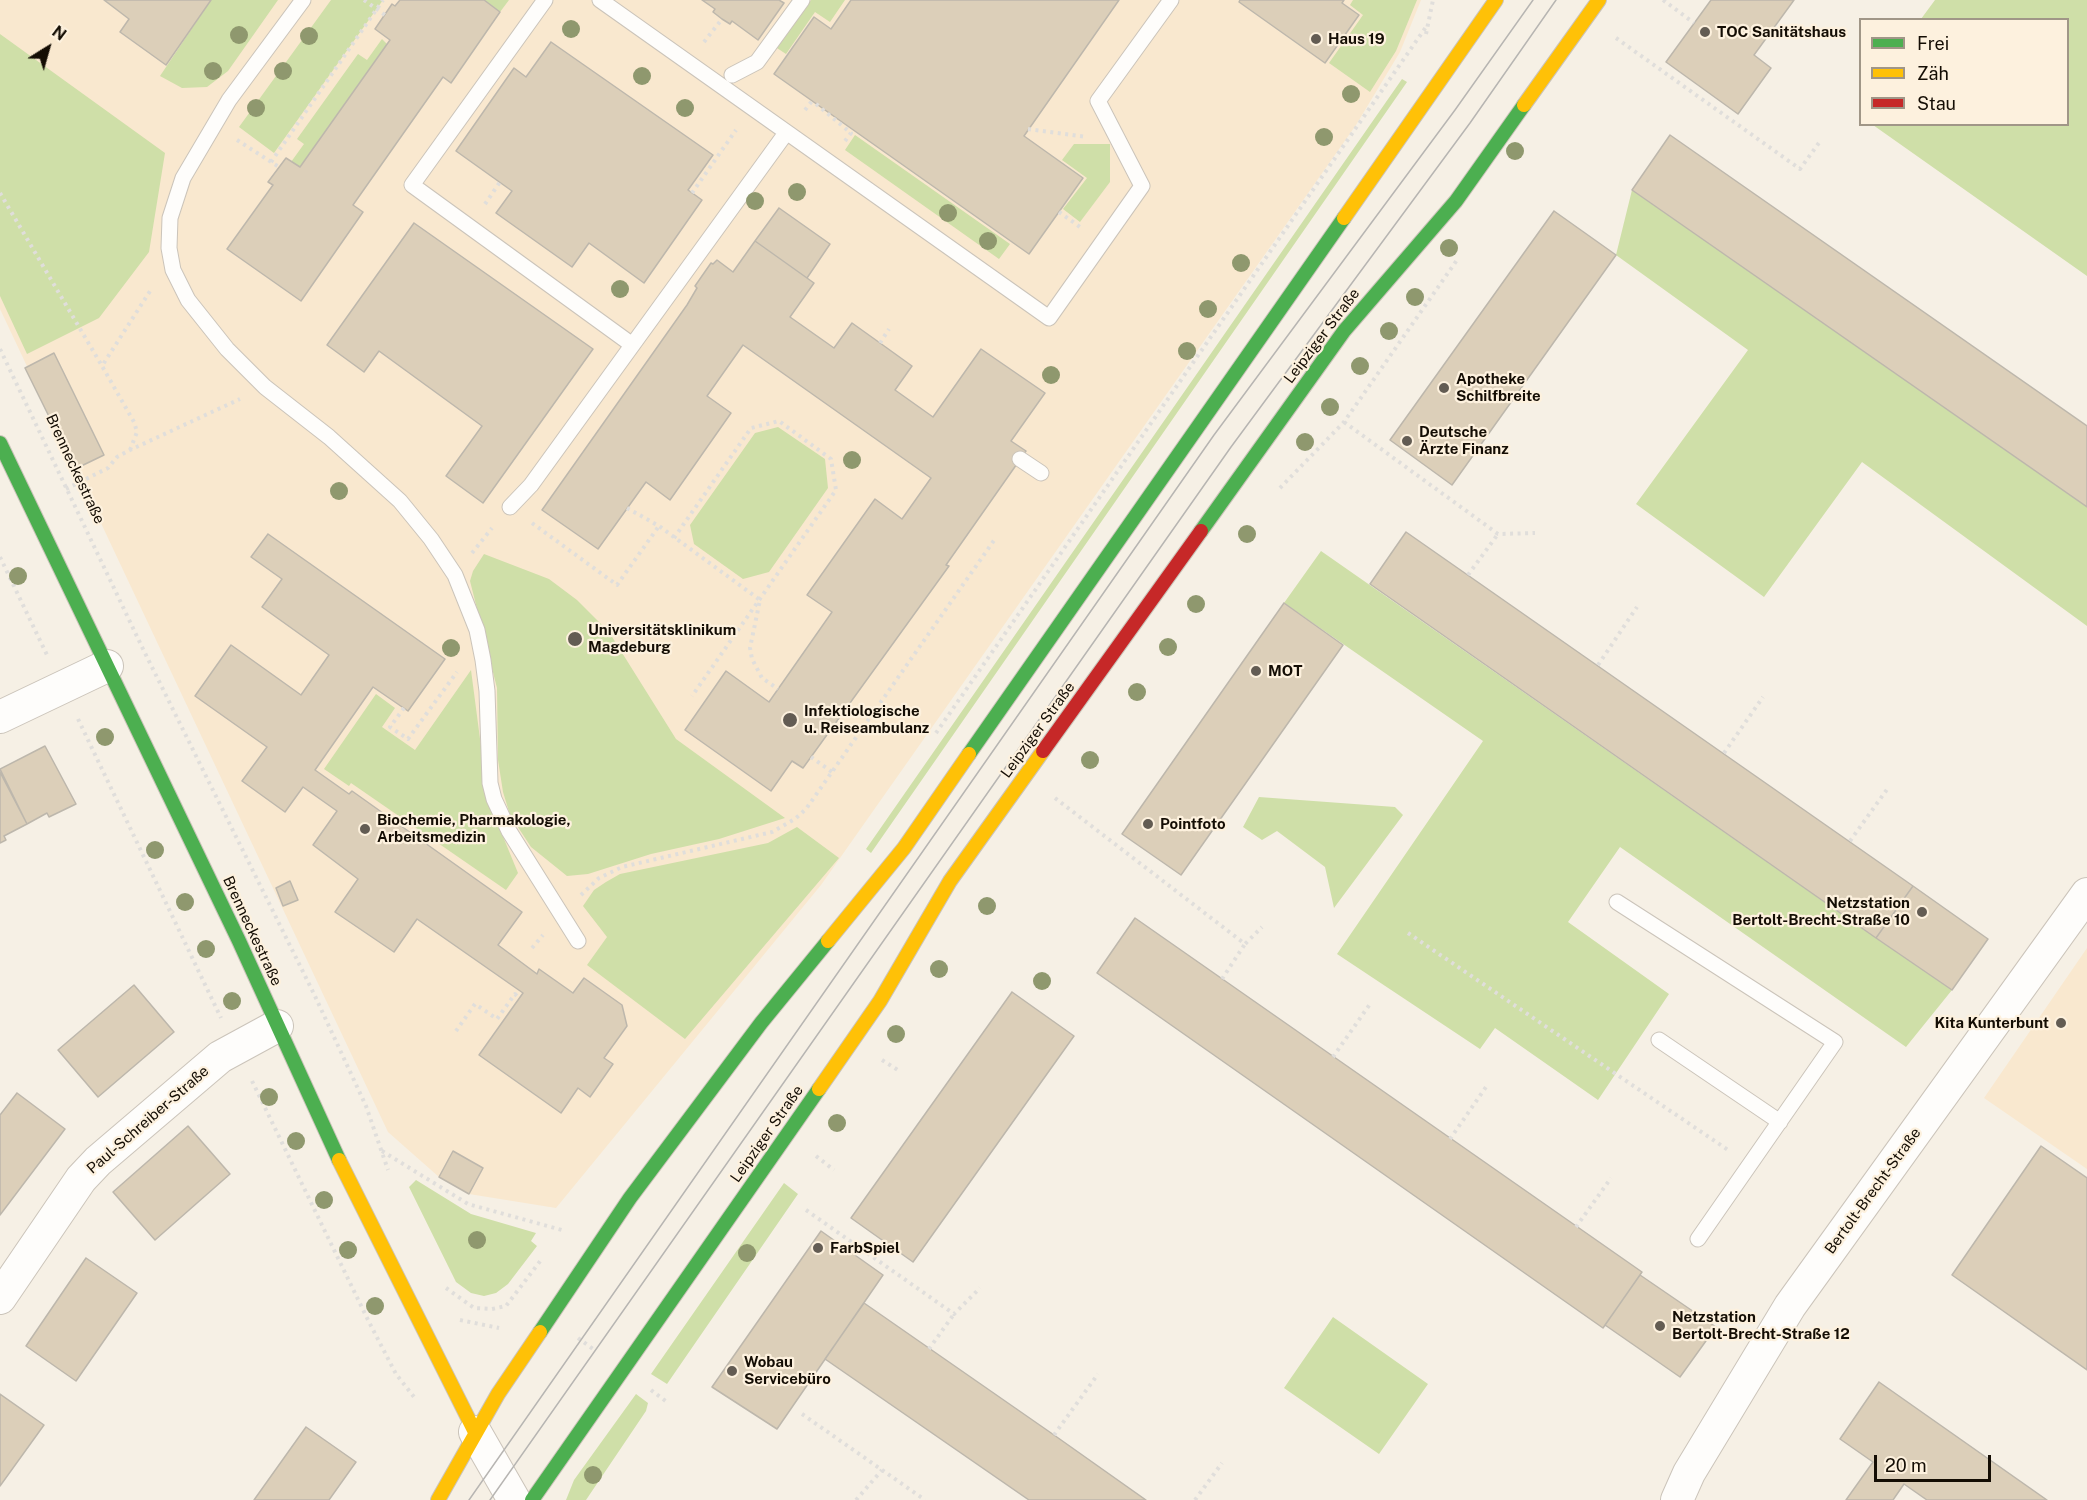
<!DOCTYPE html>
<html>
<head>
<meta charset="utf-8">
<style>
  body { margin:0 }
  #map { position:relative; width:2087px; height:1500px; overflow:hidden; background:#f6f0e5; font-family:"Public Sans",sans-serif }
  canvas { display:block }
  .legend { position:absolute; left:1859px; top:18px; width:210px; height:108px; box-sizing:border-box; background:#fdf1de; border:2px solid #a09687; margin:0; padding:8px 10px; list-style:none; font-size:18px; color:#140d04 }
  .legend li { display:flex; align-items:center; gap:12px; height:30px }
  .legend b { width:30px; border:2px solid #a09687 }
  .north { position:absolute; left:18px; top:18px; width:60px; height:60px; -webkit-text-stroke:4px #fdf1de; paint-order:stroke; rotate:37deg; font-size:16px; font-weight:700; line-height:24px; text-align:center; color:#140d04 }
  .north::after { content:''; display:block; margin:auto; width:21px; height:27px; background:#140d04; clip-path:polygon(50% 0,100% 100%,50% 72%,0 100%) }
  .scale { position:absolute; left:1874px; top:1455px; width:117px; height:27px; box-sizing:border-box; border:3px solid #140d04; border-top:0; padding-left:8px; font-size:18px; line-height:21px; white-space:nowrap; color:#140d04; -webkit-text-stroke:4px #fdf1de; paint-order:stroke }
</style>
</head>
<body>
<div id="map">
<canvas width="2087" height="1500"></canvas>
<ul class="legend">
<li><b style="height:8px;background:#4caf50"></b>Frei</li>
<li><b style="height:8px;background:#ffc107"></b>Zäh</li>
<li><b style="height:8px;background:#c62828"></b>Stau</li>
</ul>
<div class="north">N</div>
<div class="scale">20 m</div>
</div>
<script>
const ctx = document.querySelector('canvas').getContext('2d');
ctx.lineJoin = 'round';
function paint(path, color) { ctx.fillStyle = color; ctx.fill(path, 'evenodd'); }
const poly = rows => new Path2D(rows.map(r => 'M' + r).join(''));
function strokePath(path, color, width, dash) { ctx.strokeStyle = color; ctx.lineWidth = width; ctx.lineCap = dash ? 'butt' : 'round'; ctx.setLineDash(dash || []); ctx.stroke(path); }
function drawText(font, color, halo, rows, align = 'center') {
  ctx.font = font + ' "Public Sans",sans-serif'; ctx.lineWidth = 4.5; ctx.setLineDash([]); ctx.textBaseline = 'middle'; ctx.strokeStyle = halo; ctx.fillStyle = color; for (const [text, x, y, turn = 0] of rows) {
    ctx.save(); ctx.translate(x, y); ctx.rotate((+turn || 0) * Math.PI / 180); ctx.textAlign = isNaN(turn) ? turn : align; if (halo) ctx.strokeText(text, 0, 0); ctx.fillText(text, 0, 0); ctx.restore();
  }
}
paint(poly([
  [0,0,1421,0,1400,52,1356,125,821,885,556,1208,469,1194,439,1177,388,1132,0,309],
  [2087,948,2087,1169,1984,1098]
]), '#f9e8cf');
paint(poly([
  [211,0,278,0,228,71,207,87,182,88,160,76],
  [331,0,383,0,274,153,239,127],
  [484,0,509,0,500,12],
  [811,0,845,0,830,22,815,12,786,54,777,48],
  [1353,0,1417,0,1396,51,1370,92,1329,63,1363,15,1350,5],
  [1935,0,2087,0,2087,276,1873,125,2068,124,2068,20,1921,19],
  [0,34,165,153,149,252,99,318,27,354,0,296],
  [382,39,387,44,300,167,291,162,304,144,297,139,358,54,367,60],
  [1402,79,1407,82,871,853,866,849],
  [855,135,1010,244,999,259,845,150],
  [1074,144,1110,144,1110,182,1080,222,1063,209,1087,178,1062,160],
  [1632,190,2087,507,2087,626,1862,462,1764,597,1636,504,1748,350,1616,255],
  [778,427,825,459,828,488,769,572,743,579,694,544,690,525,755,433],
  [1321,551,1876,938,1952,990,1906,1047,1620,847,1568,922,1669,994,1598,1100,1495,1028,1480,1049,1337,954,1483,741,1284,603],
  [484,554,549,579,577,600,609,632,676,739,785,818,719,839,651,854,588,874,567,876,531,847,510,815,503,792,498,760,497,688,470,581,473,571],
  [471,670,488,800,518,873,506,890,351,783,349,786,324,769,376,694,395,708,382,727,415,750],
  [1259,797,1395,807,1403,815,1334,908,1325,867,1277,831,1262,840,1243,827],
  [797,827,839,858,685,1039,587,965,607,937,583,906,594,890,606,882,620,874,768,843],
  [416,1180,471,1214,536,1233,531,1241,537,1246,508,1284,496,1293,484,1296,471,1293,456,1282,409,1187],
  [784,1183,798,1194,667,1384,651,1374],
  [1333,1317,1428,1384,1379,1454,1284,1388],
  [636,1394,648,1403,646,1411,586,1500,566,1500,574,1480]
]), '#cfdfa8');
const building = poly([
  [104,0,211,0,166,65,120,32,129,19,104,0],
  [400,0,484,0,500,12,451,83,443,77,353,205,363,212,301,301,227,249,273,185,268,182,286,158,300,167,390,40,375,29,392,4,395,6,400,0],
  [702,0,779,0,784,3,758,40,732,21,730,24,722,19,713,12,715,9,702,0],
  [851,0,1119,0,1024,136,1083,178,1029,254,774,74,814,17,831,29,851,0],
  [1240,0,1344,0,1342,3,1359,15,1325,63,1239,2,1240,0],
  [1711,0,1794,0,1754,55,1771,68,1738,114,1666,62,1711,0],
  [551,42,713,155,688,190,702,200,644,283,589,243,572,267,496,213,512,191,456,151,514,68,526,77,551,42],
  [1670,135,2087,426,2087,507,1632,190,1670,135],
  [779,208,830,244,807,278,755,241,779,208],
  [1554,211,1616,255,1452,485,1390,440,1554,211],
  [414,223,593,349,483,503,446,476,482,426,379,351,364,372,327,345,414,223],
  [755,241,814,283,790,317,834,348,852,323,880,343,912,366,895,390,933,417,981,349,1045,393,1011,441,1026,451,946,565,949,566,803,768,792,761,771,791,685,730,726,671,769,702,832,612,807,595,875,499,902,519,931,478,743,345,707,396,731,413,670,500,646,482,598,549,542,510,687,305,697,288,695,286,711,263,713,264,717,260,733,272,755,241],
  [54,353,104,455,75,469,25,368,54,353],
  [1406,532,1913,886,1876,938,1370,584,1406,532],
  [268,534,445,659,408,711,373,687,315,770,349,794,352,791,522,912,498,945,537,974,539,969,573,993,584,978,622,1005,627,1026,604,1058,613,1064,590,1097,578,1088,561,1113,479,1055,523,993,417,919,394,952,335,912,358,879,313,845,337,811,303,787,285,812,242,781,267,747,195,696,231,645,301,695,329,655,262,607,282,579,251,557,268,534],
  [1284,603,1343,645,1181,875,1122,834,1284,603],
  [45,746,76,804,49,817,47,813,27,824,0,769,45,746],
  [0,772,27,824,4,836,6,840,0,843,0,772],
  [290,881,298,900,283,906,276,888,290,881],
  [1913,886,1988,939,1952,990,1876,938,1913,886],
  [1135,918,1642,1272,1603,1328,1097,973,1135,918],
  [134,985,174,1032,98,1097,58,1050,134,985],
  [1012,992,1074,1036,913,1262,851,1218,1012,992],
  [17,1093,65,1129,0,1215,0,1115,17,1093],
  [188,1126,230,1174,155,1240,113,1192,188,1126],
  [2041,1146,2087,1178,2087,1370,1952,1275,2041,1146],
  [453,1151,483,1168,469,1194,439,1177,453,1151],
  [821,1231,883,1275,777,1429,712,1387,821,1231],
  [86,1258,137,1293,76,1381,26,1346,86,1258],
  [1640,1275,1716,1327,1680,1377,1605,1325,1640,1275],
  [864,1303,1054,1435,1146,1500,1029,1500,825,1359,864,1303],
  [1879,1382,2047,1500,1927,1500,1904,1484,1893,1500,1846,1500,1873,1462,1840,1439,1879,1382],
  [0,1394,44,1425,0,1486,0,1394],
  [306,1427,356,1462,329,1500,254,1500,306,1427]
]);
paint(building, '#dccfb9');
strokePath(building, '#bdb7ac', 1.5);
const lane = poly([
  [303,0,229,100,183,178,170,218,169,248,173,270,188,300,227,349,265,387,329,437,400,501,431,539,455,575,477,630,483,660,487,691,490,783,494,799,509,831,578,941],
  [545,0,412,185,631,344],
  [600,0,1049,318,1142,186,1098,101,1171,0],
  [732,75,757,62,802,0],
  [1020,459,1041,473],
  [510,507,531,485,786,133],
  [1617,902,1835,1042,1698,1239],
  [1659,1040,1780,1122]
]);
const street = poly([
  [0,717,107,666],
  [0,1298,81,1179,98,1161,220,1057,277,1026],
  [475,1432,514,1500],
  [1677,1500,1689,1473,1790,1306,2087,894]
]);
const fast = poly([
  [0,443,239,941,339,1160],
  [1201,531,1344,331,1456,201,1524,105],
  [969,754,1344,218],
  [540,1332,630,1198,761,1023,828,941],
  [532,1500,819,1089]
]);
const slow = poly([
  [1524,105,1599,0],
  [1344,218,1496,0],
  [828,941,904,848,969,754],
  [819,1089,880,1001,950,881,1043,751],
  [339,1160,475,1432],
  [438,1500,498,1394,540,1332]
]);
const jam = poly([
  [1043,751,1201,531]
]);
strokePath(lane, '#cbc4ba', 17);
strokePath(street, '#cbc4ba', 34);
strokePath(fast, '#cbc4ba', 16);
strokePath(slow, '#cbc4ba', 16);
strokePath(jam, '#cbc4ba', 16);
strokePath(poly([
  [364,0,385,15],
  [1663,0,1694,23],
  [1426,34,1433,0],
  [1616,38,1800,169,1821,140],
  [704,42,722,19],
  [816,104,851,133,845,141],
  [805,110,812,101],
  [1028,129,1087,137],
  [237,140,279,167],
  [271,162,383,0],
  [0,193,102,366],
  [692,193,736,130],
  [485,204,500,182],
  [1059,212,1080,227],
  [880,343,889,329],
  [0,349,143,649,314,994,366,1106,388,1170],
  [1344,422,1498,534,1535,533],
  [130,450,137,432,134,422,102,366,152,288],
  [1280,488,1344,422,1457,260],
  [66,489,108,468,117,457,130,450,240,399],
  [627,508,659,526,760,600,750,648,752,659,762,678,778,689],
  [532,523,617,585,659,526],
  [674,538,751,428,779,421,831,459,836,490,692,696],
  [472,553,492,528],
  [0,557,47,655],
  [1468,575,1498,534],
  [1598,665,1637,607],
  [404,708,390,727,408,739,457,672],
  [78,719,221,1018],
  [936,733,1426,27],
  [1724,753,1763,697],
  [811,757,832,772],
  [1055,798,1245,944,1262,927],
  [1850,841,1888,788],
  [581,895,599,878,622,867,772,832,795,819,806,809,995,539],
  [1408,933,1728,1150],
  [532,948,543,935],
  [1222,979,1245,944],
  [456,1031,475,1004,497,1019,515,994,519,998],
  [1333,1057,1370,1004],
  [882,1060,901,1072],
  [252,1081,369,1322,396,1374,414,1397],
  [1450,1139,1486,1087],
  [382,1151,468,1204,562,1230],
  [816,1156,834,1170],
  [806,1210,954,1314,980,1288],
  [1576,1227,1611,1178],
  [446,1288,474,1308,492,1309,506,1306,541,1260],
  [460,1320,499,1328],
  [578,1338,593,1349],
  [929,1349,954,1314],
  [651,1390,667,1402],
  [802,1414,925,1500],
  [1054,1435,1098,1374],
  [856,1500,882,1470],
  [1195,1500,1222,1463]
]), '#e0dedb', 4, [3, 4.5]);
strokePath(lane, '#fefdfb', 15);
strokePath(street, '#fefdfb', 32);
strokePath(fast, '#4caf50', 14);
strokePath(slow, '#ffc107', 14);
strokePath(jam, '#c62828', 14);
strokePath(poly([
  [469,1500,1214,435,1455,110,1533,0],
  [490,1500,1231,447,1470,123,1556,0]
]), '#b7b5b2', 1.5);
ctx.fillStyle = '#8f986e';
for (const [x, y] of [
  [571,29],
  [239,35],
  [309,36],
  [213,71],
  [283,71],
  [642,76],
  [1351,94],
  [256,108],
  [685,108],
  [1324,137],
  [1515,151],
  [797,192],
  [755,201],
  [948,213],
  [988,241],
  [1449,248],
  [1241,263],
  [620,289],
  [1415,297],
  [1208,309],
  [1389,331],
  [1187,351],
  [1360,366],
  [1051,375],
  [1330,407],
  [1305,442],
  [852,460],
  [339,491],
  [1247,534],
  [18,576],
  [1196,604],
  [1168,647],
  [451,648],
  [1137,692],
  [105,737],
  [1090,760],
  [155,850],
  [185,902],
  [987,906],
  [206,949],
  [939,969],
  [1042,981],
  [232,1001],
  [896,1034],
  [269,1097],
  [837,1123],
  [296,1141],
  [324,1200],
  [477,1240],
  [348,1250],
  [747,1253],
  [375,1306],
  [593,1475]
]) { ctx.beginPath(); ctx.arc(x, y, 9, 0, 2 * Math.PI); ctx.fill(); }
for (const [x, y, r, color] of [
  [1705,32,6,"#635c53"],
  [1316,39,6,"#635c53"],
  [1444,388,6,"#635c53"],
  [1407,441,6,"#635c53"],
  [575,639,8,"#635c53"],
  [1256,671,6,"#635c53"],
  [790,720,8,"#635c53"],
  [1148,824,6,"#635c53"],
  [365,829,6,"#635c53"],
  [1922,912,6,"#635c53"],
  [2061,1023,6,"#635c53"],
  [818,1248,6,"#635c53"],
  [1660,1326,6,"#635c53"],
  [732,1371,6,"#635c53"]
]) { const dot = new Path2D(); dot.arc(x, y, r, 0, 2 * Math.PI); ctx.fillStyle = color; ctx.fill(dot); strokePath(dot, '#fdf1de', 2); }
drawText('bold 15px', '#140d04', '#fdf1de', [
  ["TOC Sanitätshaus",1717,32],
  ["Haus 19",1328,39],
  ["Apotheke",1456,379],
  ["Schilfbreite",1456,396],
  ["Deutsche",1419,432],
  ["Ärzte Finanz",1419,449],
  ["Universitätsklinikum",588,630],
  ["Magdeburg",588,647],
  ["MOT",1268,671],
  ["Infektiologische",804,711],
  ["u. Reiseambulanz",804,728],
  ["Biochemie, Pharmakologie,",377,820],
  ["Arbeitsmedizin",377,837],
  ["Pointfoto",1160,824],
  ["Netzstation",1910,903,"right"],
  ["Bertolt-Brecht-Straße 10",1910,920,"right"],
  ["Kita Kunterbunt",2049,1023,"right"],
  ["FarbSpiel",830,1248],
  ["Netzstation",1672,1317],
  ["Bertolt-Brecht-Straße 12",1672,1334],
  ["Wobau",744,1362],
  ["Servicebüro",744,1379]
], 'left');
drawText('15px', '#140d04', '#fdf1de', [
  ["Leipziger Straße",1322,336,-53],
  ["Brenneckestraße",75,469,65],
  ["Leipziger Straße",1038,730,-54],
  ["Brenneckestraße",252,931,65],
  ["Paul-Schreiber-Straße",148,1120,-41],
  ["Leipziger Straße",767,1134,-55],
  ["Bertolt-Brecht-Straße",1873,1191,-54]
]);
</script>
</body>
</html>
